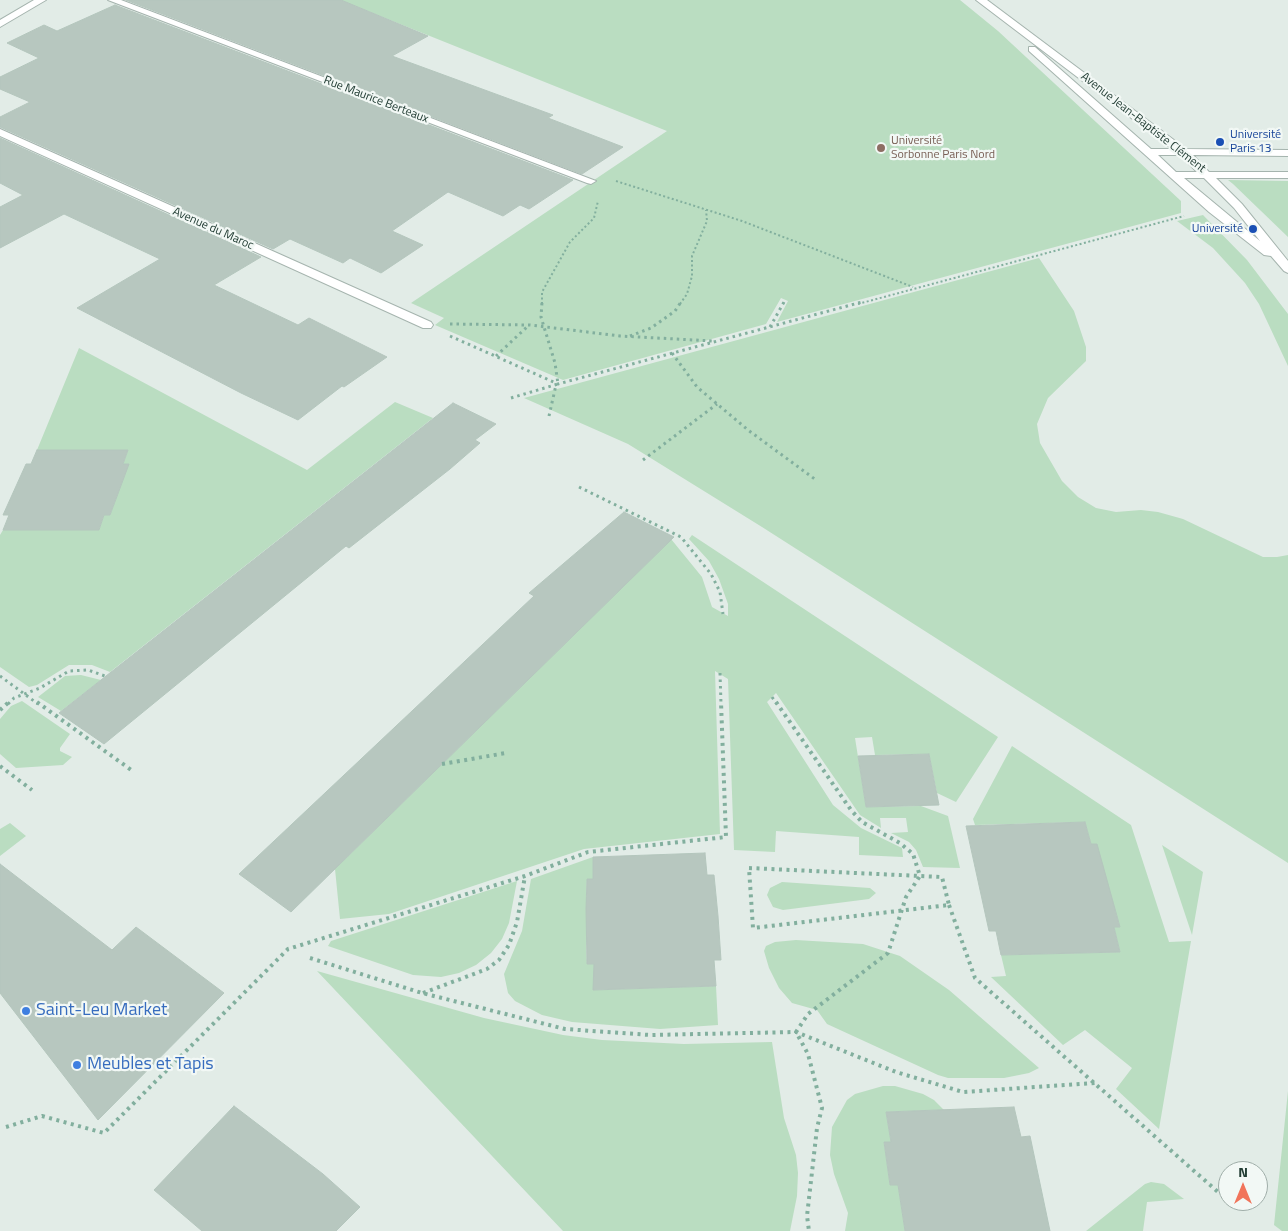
<!DOCTYPE html>
<html>
<head>
<meta charset="utf-8">
<style>
  body { margin:0 }
  #map { position:relative; width:1288px; height:1231px; overflow:hidden; background:#e2ece7; font-family:"Titillium Web",sans-serif }
  canvas { display:block }
  .north { position:absolute; left:1218px; top:1161px; width:50px; height:50px; box-sizing:border-box; background:#f2f8f5; border:1px solid #9fada8; border-radius:50%; rotate:0deg; font-size:14px; font-weight:700; line-height:20px; text-align:center; color:#223d34 }
  .north::after { content:''; display:block; margin:auto; width:18px; height:22px; background:#f1745a; clip-path:polygon(50% 0,100% 100%,50% 72%,0 100%) }
</style>
</head>
<body>
<div id="map">
<canvas width="1288" height="1231"></canvas>
<div class="north">N</div>
</div>
<script>
const ctx = document.querySelector('canvas').getContext('2d');
ctx.lineJoin = 'round';
function paint(path, color) { ctx.fillStyle = color; ctx.fill(path, 'evenodd'); }
const poly = rows => new Path2D(rows.map(r => 'M' + r).join(''));
function strokePath(path, color, width, dash) { ctx.strokeStyle = color; ctx.lineWidth = width; ctx.lineCap = dash ? 'butt' : 'round'; ctx.setLineDash(dash || []); ctx.stroke(path); }
function drawText(font, color, halo, rows, align = 'center') {
  ctx.font = font + ' "Titillium Web",sans-serif'; ctx.lineWidth = 4.5; ctx.setLineDash([]); ctx.textBaseline = 'middle'; ctx.strokeStyle = halo; ctx.fillStyle = color; for (const [text, x, y, turn = 0] of rows) {
    ctx.save(); ctx.translate(x, y); ctx.rotate((+turn || 0) * Math.PI / 180); ctx.textAlign = isNaN(turn) ? turn : align; if (halo) ctx.strokeText(text, 0, 0); ctx.fillText(text, 0, 0); ctx.restore();
  }
}
paint(poly([
  [340,0,960,0,998,31,1181,201,1181,213,777,322,788,301,781,298,766,324,563,380,435,325,444,318,411,303,667,131],
  [1228,180,1288,181,1288,237,1233,184],
  [1203,215,1247,260,1288,314,1288,366,1259,304,1245,283,1213,248,1177,221],
  [1039,258,1074,311,1086,347,1086,361,1048,398,1037,424,1040,443,1062,481,1078,497,1096,508,1116,512,1141,510,1158,512,1183,519,1263,557,1277,557,1288,555,1288,863,762,527,628,444,524,398],
  [79,348,307,470,395,402,433,418,110,672,92,665,69,665,37,685,29,687,0,667,0,535,3,530,99,530,104,515,110,515,128,464,123,464,128,450,37,450],
  [692,535,998,737,956,802,937,793,929,754,875,755,872,737,855,738,866,807,921,806,948,816,960,868,923,867,916,850,909,842,891,833,908,832,906,818,880,818,881,828,860,815,776,693,767,702,833,805,861,828,902,848,903,857,859,855,859,837,776,831,775,852,734,850,728,679,715,671,720,834,584,849,389,914,340,919,335,869,671,539,702,577,712,607,728,616,728,604,719,579,709,561,689,539],
  [81,675,101,680,61,711,38,697,65,676],
  [22,701,70,734,60,748,60,751,72,757,63,765,16,768,0,754,0,719,11,706],
  [1012,746,1131,825,1169,942,1191,941,1159,1129,1116,1089,1132,1068,1085,1030,1063,1045,991,977,1006,976,1001,955,1120,952,1114,927,1120,927,1115,910,1109,910,1085,822,975,825,973,819],
  [10,823,26,836,0,856,0,829],
  [1162,845,1203,872,1192,935],
  [593,857,593,879,587,879,586,897,593,897,586,946,587,964,594,964,594,990,716,986,718,1025,660,1029,572,1022,542,1015,515,1001,508,993,504,974,522,931,531,879],
  [517,881,509,923,502,939,491,953,476,965,459,973,441,977,413,975,328,946,331,941],
  [782,882,870,888,876,893,869,899,783,910,773,907,767,895,770,888],
  [796,940,863,944,900,956,949,990,1039,1068,1029,1073,1004,1078,948,1078,938,1075,827,1024,817,1010,792,1003,779,988,769,968,764,951,766,946,775,942],
  [317,971,484,1018,563,1035,602,1040,684,1044,772,1042,784,1118,796,1155,798,1173,797,1196,790,1231,563,1231],
  [883,1086,895,1086,923,1094,934,1100,944,1110,886,1112,891,1142,884,1142,890,1185,898,1185,905,1231,845,1231,848,1213,834,1174,830,1155,832,1127,847,1100,855,1094],
  [1288,1091,1288,1231,1282,1231,1274,1225],
  [1151,1182,1164,1184,1184,1199,1147,1202,1143,1231,1086,1231,1145,1184]
]), '#baddc1');
const building = poly([
  [126,0,341,0,428,36,392,56,553,115,548,118,623,147,582,174,126,0],
  [115,5,573,180,529,209,520,205,503,216,448,192,392,231,423,245,381,273,350,258,343,263,290,239,273,249,0,127,0,117,30,102,0,89,0,77,39,58,7,43,44,25,57,31,115,5],
  [0,138,261,257,214,285,298,325,309,318,387,357,344,387,342,386,298,420,241,393,77,308,160,259,64,214,0,248,0,207,23,195,0,183,0,138],
  [453,403,496,424,475,440,480,443,450,469,349,548,346,546,104,744,59,713,453,403],
  [37,450,128,450,123,464,129,464,110,515,104,515,99,530,3,530,9,515,3,515,26,464,31,464,37,450],
  [624,512,674,537,291,912,239,874,534,596,529,593,624,512],
  [929,754,939,805,866,807,858,756,929,754],
  [1085,822,1091,844,1097,844,1120,927,1114,927,1120,952,1001,955,996,931,989,931,966,826,1085,822],
  [705,853,707,875,714,875,718,916,721,960,714,960,716,986,593,990,594,964,587,964,586,909,587,879,593,879,593,857,705,853],
  [0,864,112,950,136,927,224,993,98,1120,0,993,0,864],
  [234,1106,323,1174,360,1207,336,1231,202,1231,154,1190,234,1106],
  [1014,1107,1021,1137,1030,1136,1050,1231,905,1231,898,1185,890,1185,884,1142,891,1142,886,1112,1014,1107]
]);
paint(building, '#b7c7bf');
strokePath(building, '#b4c6bd', 1);
const minor = poly([
  [34,0,46,0,0,27,0,20,34,0],
  [108,0,121,0,596,181,591,184,587,183,108,0],
  [976,0,987,0,1186,149,1288,150,1288,156,1193,155,1209,172,1288,172,1288,178,1216,178,1242,204,1288,261,1288,273,1284,271,1271,256,1264,255,1209,212,1029,51,1029,47,1035,47,1151,149,1172,149,976,0],
  [1158,155,1180,155,1197,172,1176,172,1158,155],
  [1184,178,1204,178,1234,208,1260,241,1184,178],
  [0,129,431,322,433,325,431,328,423,328,0,136,0,129]
]);
strokePath(minor, '#a5b4ae', 2);
strokePath(poly([
  [616,181,742,221,913,287],
  [542,304,542,292,570,242,594,218,598,201],
  [680,304,687,294,692,276,692,256,707,221,706,210],
  [783,304,785,300],
  [858,304,1184,216]
]), '#82af9e', 2, [2, 2.5]);
strokePath(poly([
  [450,324,530,325,620,336,713,341],
  [770,327,784,302],
  [450,336,558,384,862,302],
  [630,336,651,328,675,311,681,302],
  [672,353,697,387,748,430,816,480],
  [496,356,529,325],
  [511,398,558,384,555,363,541,317,542,302],
  [549,416,556,385],
  [643,460,717,404],
  [579,487,681,537,711,574,720,592,723,614],
  [720,673,721,704],
  [0,676,38,704],
  [772,697,777,704],
  [8,704,14,698,40,688,69,671,88,670,105,676]
]), '#82af9e', 3, [2.5, 4]);
strokePath(poly([
  [37,702,134,772],
  [776,702,851,810,862,822,900,843,913,854,920,876,906,897,888,953,808,1014,796,1032,808,1054,822,1108,817,1128,807,1216,809,1231],
  [0,710,9,702],
  [442,764,506,753],
  [0,766,32,790],
  [749,868,942,877,949,905,753,928,749,868],
  [949,905,975,978,1218,1192],
  [310,958,422,993,565,1029,650,1035,796,1032,896,1072,963,1092,1095,1083],
  [423,993,487,969,499,960,509,945,517,922,525,876],
  [6,1127,42,1116,104,1133,288,949,525,876,588,852,726,837,721,702]
]), '#82af9e', 4, [3, 4.5]);
paint(minor, '#fff');
for (const [x, y, r, color] of [
  [1220,142,5,"#1a4fb4"],
  [881,148,5,"#8d6e63"],
  [1253,229,5,"#1a4fb4"],
  [26,1011,5,"#3f7fe0"],
  [77,1065,5,"#3f7fe0"]
]) { const dot = new Path2D(); dot.arc(x, y, r, 0, 2 * Math.PI); ctx.fillStyle = color; ctx.fill(dot); strokePath(dot, '#f2f8f5', 2); }
drawText('12px', '#223d34', '#f2f8f5', [
  ["Rue Maurice Berteaux",376,100,21],
  ["Avenue Jean-Baptiste Clément",1143,123,38],
  ["Avenue du Maroc",213,229,24]
]);
drawText('12px', '#164399', '#f2f8f5', [
  ["Université",1230,135],
  ["Paris 13",1230,149],
  ["Université",1243,229,"right"]
], 'left');
drawText('12px', '#785e54', '#f2f8f5', [
  ["Université",891,141],
  ["Sorbonne Paris Nord",891,155]
], 'left');
drawText('18px', '#366cbe', '#f2f8f5', [
  ["Saint-Leu Market",36,1011],
  ["Meubles et Tapis",87,1065]
], 'left');
</script>
</body>
</html>
